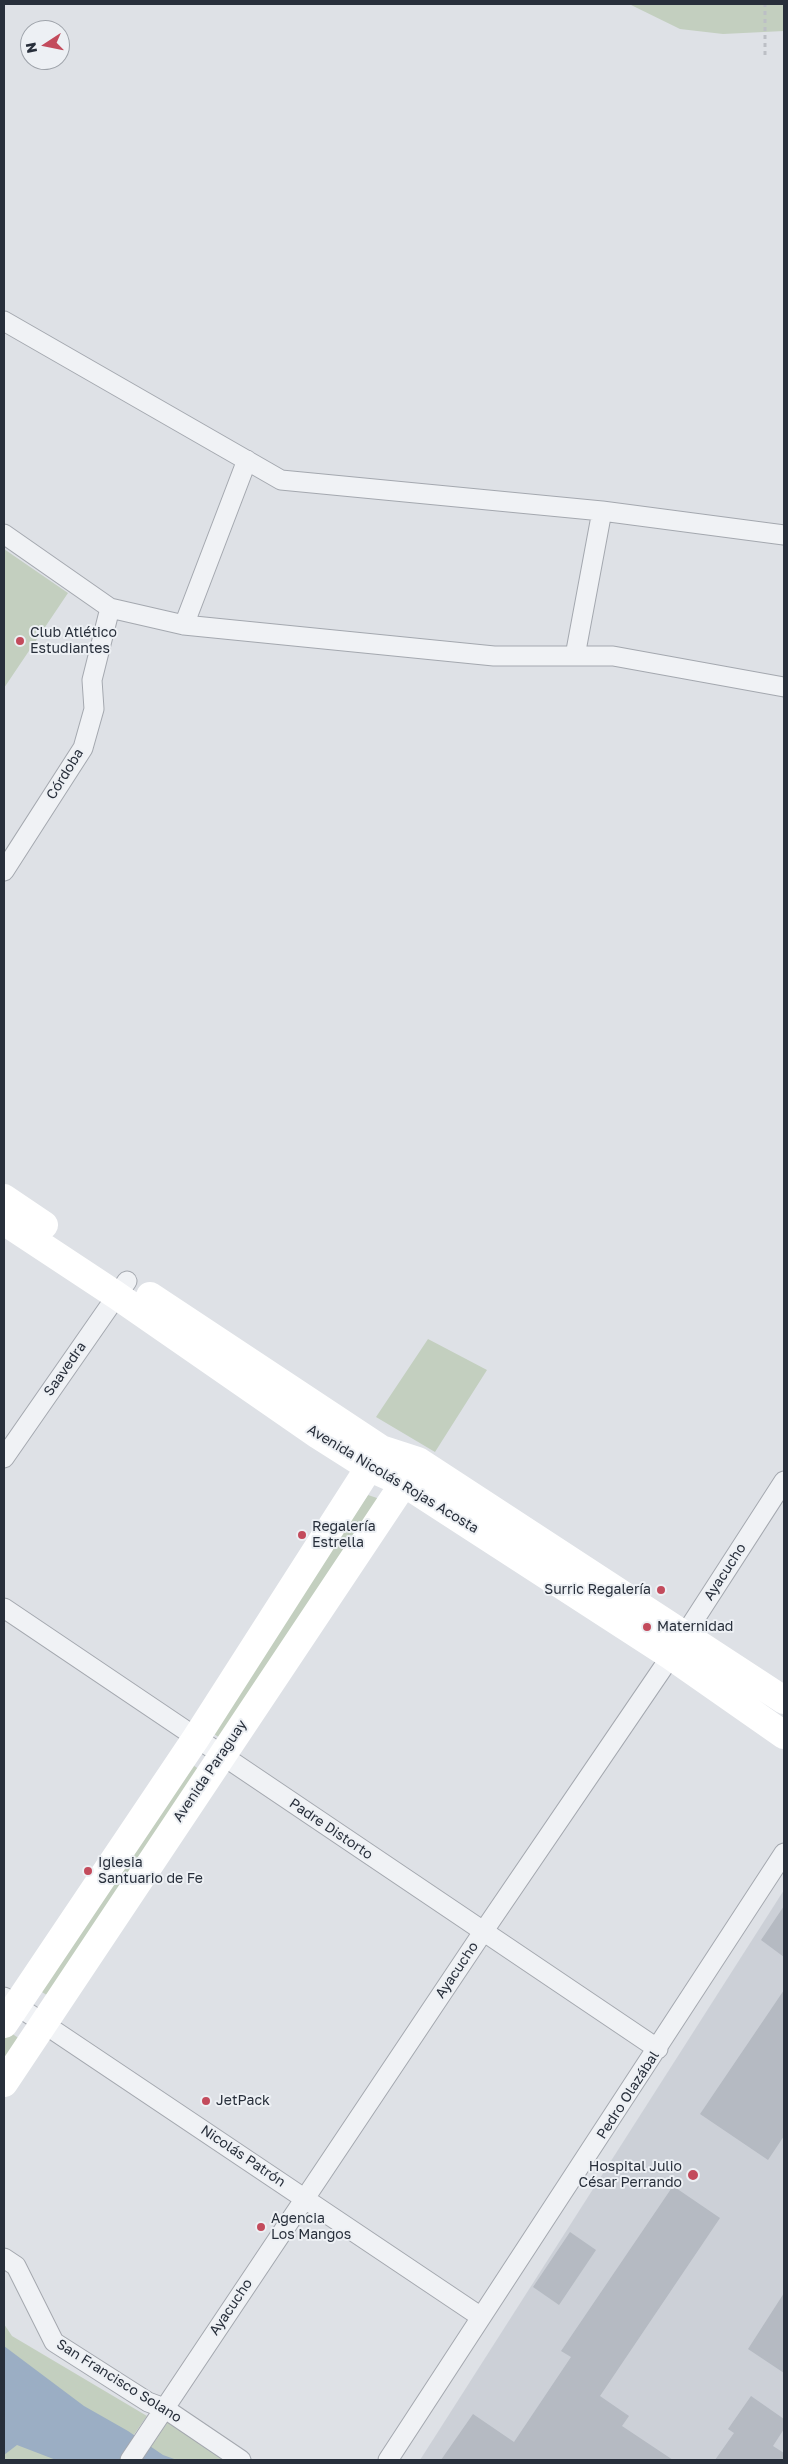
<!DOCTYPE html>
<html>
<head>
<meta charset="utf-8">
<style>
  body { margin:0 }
  #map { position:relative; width:788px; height:2464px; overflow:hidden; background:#dee1e6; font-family:"Golos Text",sans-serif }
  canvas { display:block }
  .frame { position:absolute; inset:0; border:5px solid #282f3b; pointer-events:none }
  .north { position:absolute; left:20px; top:20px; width:50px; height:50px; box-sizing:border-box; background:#edf0f4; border:1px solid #9ea3aa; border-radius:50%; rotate:259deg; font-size:14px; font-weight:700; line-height:20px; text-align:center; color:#282f3b }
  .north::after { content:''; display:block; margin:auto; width:18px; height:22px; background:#c34b5c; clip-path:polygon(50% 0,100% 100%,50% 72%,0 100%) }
</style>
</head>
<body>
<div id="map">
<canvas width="788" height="2464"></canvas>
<div class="frame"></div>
<div class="north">N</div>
</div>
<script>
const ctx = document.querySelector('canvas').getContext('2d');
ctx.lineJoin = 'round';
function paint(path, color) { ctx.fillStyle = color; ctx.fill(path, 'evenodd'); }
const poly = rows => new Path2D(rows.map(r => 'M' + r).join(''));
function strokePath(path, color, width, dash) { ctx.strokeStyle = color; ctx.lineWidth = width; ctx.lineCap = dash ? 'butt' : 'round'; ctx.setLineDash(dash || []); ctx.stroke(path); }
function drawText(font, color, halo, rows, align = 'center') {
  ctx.font = font + ' "Golos Text",sans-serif'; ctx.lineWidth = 4; ctx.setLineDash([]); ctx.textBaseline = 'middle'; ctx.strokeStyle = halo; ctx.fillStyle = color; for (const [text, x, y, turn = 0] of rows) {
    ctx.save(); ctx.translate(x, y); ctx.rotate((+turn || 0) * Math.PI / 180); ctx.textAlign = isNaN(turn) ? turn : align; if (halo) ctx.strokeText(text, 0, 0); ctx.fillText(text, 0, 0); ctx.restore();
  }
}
paint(poly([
  [784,1890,784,2460,420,2460]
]), '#ccd0d7');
paint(poly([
  [629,4,784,4,784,31,723,34,680,29],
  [4,549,68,593,4,688],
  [428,1339,487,1370,435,1452,376,1417],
  [368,1495,377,1498,379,1503,220,1738,208,1730],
  [190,1763,203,1772,50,1997,37,1989],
  [8,2031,20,2039,4,2064,4,2037],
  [4,2324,12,2336,147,2416,116,2460,4,2460],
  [170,2419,225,2460,142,2460]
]), '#c3cfbf');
paint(poly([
  [4,2346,84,2406,128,2431,163,2455,177,2460,56,2460,17,2445,4,2455]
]), '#9baec4');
paint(poly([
  [784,1906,784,1957,761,1940],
  [784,1990,784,2136,768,2160,700,2114],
  [673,2186,720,2218,600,2396,629,2416,622,2426,673,2460,441,2460,473,2414,514,2442,571,2357,561,2351],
  [570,2232,596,2250,559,2305,533,2287],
  [784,2293,784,2373,748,2349],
  [751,2396,784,2419,784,2429,773,2446,784,2453,784,2460,715,2460,734,2433,728,2429]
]), '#b5bac2');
const minor = poly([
  [4,321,281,480,602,511,784,535],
  [4,534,110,608,184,625,494,656,613,656,784,687],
  [184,625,247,460],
  [575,656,602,511],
  [4,871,83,748,94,709,92,680,110,608],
  [4,1458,127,1281],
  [4,1608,658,2049],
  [4,1997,481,2317],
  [4,2258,16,2266,54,2342,148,2402,164,2408,241,2460],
  [130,2460,483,1932,671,1656,784,1481],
  [388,2460,784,1853]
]);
strokePath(minor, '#a4a8af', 21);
strokePath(poly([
  [765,55,765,4]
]), '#bcbfc5', 3, [4, 4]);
strokePath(minor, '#f0f2f5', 19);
strokePath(poly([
  [4,1198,44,1225],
  [4,1221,116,1295,318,1435,370,1468,404,1483,671,1656,784,1735],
  [150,1296,381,1449,418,1461,784,1700],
  [4,2024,196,1738,379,1452],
  [4,2083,414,1468]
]), '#fff', 28);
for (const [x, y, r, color] of [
  [20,641,5,"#c34b5c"],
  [302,1535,5,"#c34b5c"],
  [661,1590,5,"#c34b5c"],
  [647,1627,5,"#c34b5c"],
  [88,1871,5,"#c34b5c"],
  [206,2101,5,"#c34b5c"],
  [693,2175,6,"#c34b5c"],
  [261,2227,5,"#c34b5c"]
]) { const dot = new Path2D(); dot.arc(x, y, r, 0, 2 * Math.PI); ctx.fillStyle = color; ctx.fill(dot); strokePath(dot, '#edf0f4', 2); }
drawText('14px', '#282f3b', '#edf0f4', [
  ["Club Atlético",30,633],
  ["Estudiantes",30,649],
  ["Regalería",312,1527],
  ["Estrella",312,1543],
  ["Surric Regalería",651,1590,"right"],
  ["Maternidad",657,1627],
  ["Iglesia",98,1863],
  ["Santuario de Fe",98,1879],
  ["JetPack",216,2101],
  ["Hospital Julio",682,2167,"right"],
  ["César Perrando",682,2183,"right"],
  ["Agencia",271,2219],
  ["Los Mangos",271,2235]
], 'left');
drawText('14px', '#282f3b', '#edf0f4', [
  ["Córdoba",65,774,-58],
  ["Saavedra",65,1369,-55],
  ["Avenida Nicolás Rojas Acosta",393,1479,31],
  ["Ayacucho",725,1572,-57],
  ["Avenida Paraguay",210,1771,-56],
  ["Padre Distorto",331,1829,34],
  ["Ayacucho",457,1970,-56],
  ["Pedro Olazábal",628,2095,-57],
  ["Nicolás Patrón",243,2156,34],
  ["Ayacucho",231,2307,-56],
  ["San Francisco Solano",119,2381,32]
]);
</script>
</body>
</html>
